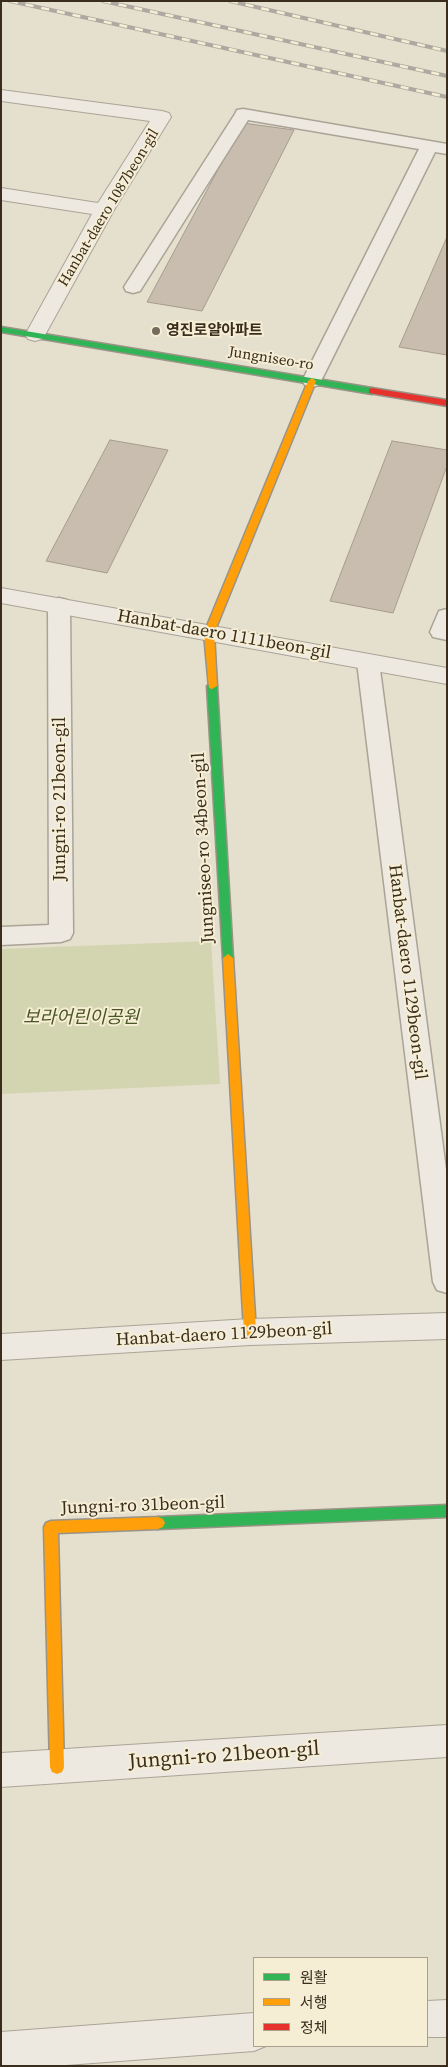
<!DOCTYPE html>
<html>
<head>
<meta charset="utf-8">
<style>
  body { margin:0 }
  #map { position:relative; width:448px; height:2067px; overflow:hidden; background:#e5dfce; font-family:"Source Serif 4","Noto Sans KR",serif }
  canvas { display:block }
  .frame { position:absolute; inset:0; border:2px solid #3a2d1e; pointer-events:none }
  .legend { position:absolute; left:253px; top:1957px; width:175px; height:90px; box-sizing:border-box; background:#f6eed4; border:1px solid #aba18b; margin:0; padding:6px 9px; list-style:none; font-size:15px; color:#3a2d1e }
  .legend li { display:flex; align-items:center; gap:10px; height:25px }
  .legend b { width:25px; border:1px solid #aba18b }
</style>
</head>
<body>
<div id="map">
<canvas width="448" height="2067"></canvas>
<div class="frame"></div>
<ul class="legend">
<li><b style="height:6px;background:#30b455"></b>원활</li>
<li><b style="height:6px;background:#ff9f0a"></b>서행</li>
<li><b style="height:6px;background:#e5322d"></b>정체</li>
</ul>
</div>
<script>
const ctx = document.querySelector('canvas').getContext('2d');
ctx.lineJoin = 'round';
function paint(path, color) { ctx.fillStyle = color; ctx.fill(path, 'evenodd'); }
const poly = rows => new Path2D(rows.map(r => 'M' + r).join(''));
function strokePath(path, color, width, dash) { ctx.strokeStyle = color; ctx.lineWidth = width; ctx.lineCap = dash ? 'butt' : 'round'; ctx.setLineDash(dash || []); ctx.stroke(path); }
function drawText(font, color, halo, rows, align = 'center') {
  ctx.font = font + ' "Source Serif 4","Noto Sans KR",serif'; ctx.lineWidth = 4; ctx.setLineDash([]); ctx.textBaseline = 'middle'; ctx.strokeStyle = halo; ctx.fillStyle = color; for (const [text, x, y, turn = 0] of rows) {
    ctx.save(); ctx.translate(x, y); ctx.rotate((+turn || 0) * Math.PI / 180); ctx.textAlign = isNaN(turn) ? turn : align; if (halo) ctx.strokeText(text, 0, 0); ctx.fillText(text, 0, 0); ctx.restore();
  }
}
paint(poly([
  [211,941,220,1084,1,1094,1,949]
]), '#d3d5b0');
const building = poly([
  [243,123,294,130,202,311,147,302,243,123],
  [447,237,447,355,399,347,447,237],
  [110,440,168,450,107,573,46,561,110,440],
  [392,441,447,450,447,466,393,613,330,601,392,441]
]);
paint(building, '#c9bdaf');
strokePath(building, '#a59b8d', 1);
const lane = poly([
  [243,109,447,144,447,154,435,152,319,385,312,387,305,385,302,381,419,149,248,120,140,291,133,293,126,291,124,287,235,114,237,110,243,109],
  [59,598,67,600,70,605,73,933,70,939,61,942,1,945,1,927,49,925,48,605,51,600,59,598],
  [447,609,447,640,433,637,430,632,439,611,447,609],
  [368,655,376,657,379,662,447,1177,447,1293,437,1290,433,1282,357,662,360,657,368,655]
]);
const street = poly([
  [1,90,162,111,169,113,171,117,114,210,45,335,42,339,35,341,28,339,25,335,92,214,1,200,1,188,98,203,150,121,1,101,1,90],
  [1,588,447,668,447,684,1,603,1,588],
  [447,1313,447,1339,250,1345,1,1360,1,1334,250,1319,447,1313],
  [447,1725,447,1757,1,1787,1,1753,447,1725],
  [447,2000,447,2037,427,2037,427,2001,447,2000],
  [254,2013,254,2046,266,2046,254,2051,53,2066,1,2066,1,2032,254,2013]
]);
const fast = poly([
  [1,327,372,388,376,391,372,394,1,332,1,327],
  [212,683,217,686,233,958,228,962,223,958,207,686,212,683],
  [447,1505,447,1517,158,1529,153,1527,151,1523,153,1519,158,1517,447,1505]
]);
const slow = poly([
  [312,378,316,381,214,633,217,686,212,689,209,688,204,633,308,381,312,378],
  [228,954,233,958,256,1332,254,1336,250,1337,246,1336,244,1332,223,958,228,954],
  [158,1517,163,1519,165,1523,163,1527,158,1529,58,1533,64,1767,62,1772,57,1774,52,1772,50,1767,44,1527,46,1523,51,1521,158,1517]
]);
const jam = poly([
  [372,388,447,400,447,406,369,393,369,389,372,388]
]);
strokePath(lane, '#aaa497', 3);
strokePath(street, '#aaa497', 2);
strokePath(fast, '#9a9386', 3);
strokePath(slow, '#9a9386', 3);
strokePath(jam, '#9a9386', 3);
paint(lane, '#ede9e0');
paint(street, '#ede9e0');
paint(fast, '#30b455');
paint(slow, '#ff9f0a');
paint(jam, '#e5322d');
const rail = poly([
  [10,1,447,97],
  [103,1,447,76],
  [230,1,447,51]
]);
strokePath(rail, '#ada9a0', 4);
strokePath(rail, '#f6eed4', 2.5, [8]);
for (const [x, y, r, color] of [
  [156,331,5,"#766b5c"]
]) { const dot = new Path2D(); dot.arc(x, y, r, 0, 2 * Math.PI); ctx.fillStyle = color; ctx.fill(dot); strokePath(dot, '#f6eed4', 2); }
drawText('15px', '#3a2d1e', '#f6eed4', [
  ["Hanbat-daero 1087beon-gil",109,208,-59],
  ["Jungniseo-ro",271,359,9]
]);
drawText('bold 15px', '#3a2d1e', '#f6eed4', [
  ["영진로얄아파트",166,331]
], 'left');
drawText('18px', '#3a2d1e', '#f6eed4', [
  ["Hanbat-daero 1111beon-gil",224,635,10],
  ["Jungni-ro 21beon-gil",60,799,-90],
  ["Jungniseo-ro 34beon-gil",204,848,-93],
  ["Hanbat-daero 1129beon-gil",407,972,83],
  ["Hanbat-daero 1129beon-gil",224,1335,-3],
  ["Jungni-ro 31beon-gil",143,1506,-2]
]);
drawText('italic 18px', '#485625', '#f6eed4', [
  ["보라어린이공원",81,1018]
]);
drawText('21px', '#3a2d1e', '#f6eed4', [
  ["Jungni-ro 21beon-gil",224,1756,-4]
]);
</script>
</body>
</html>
